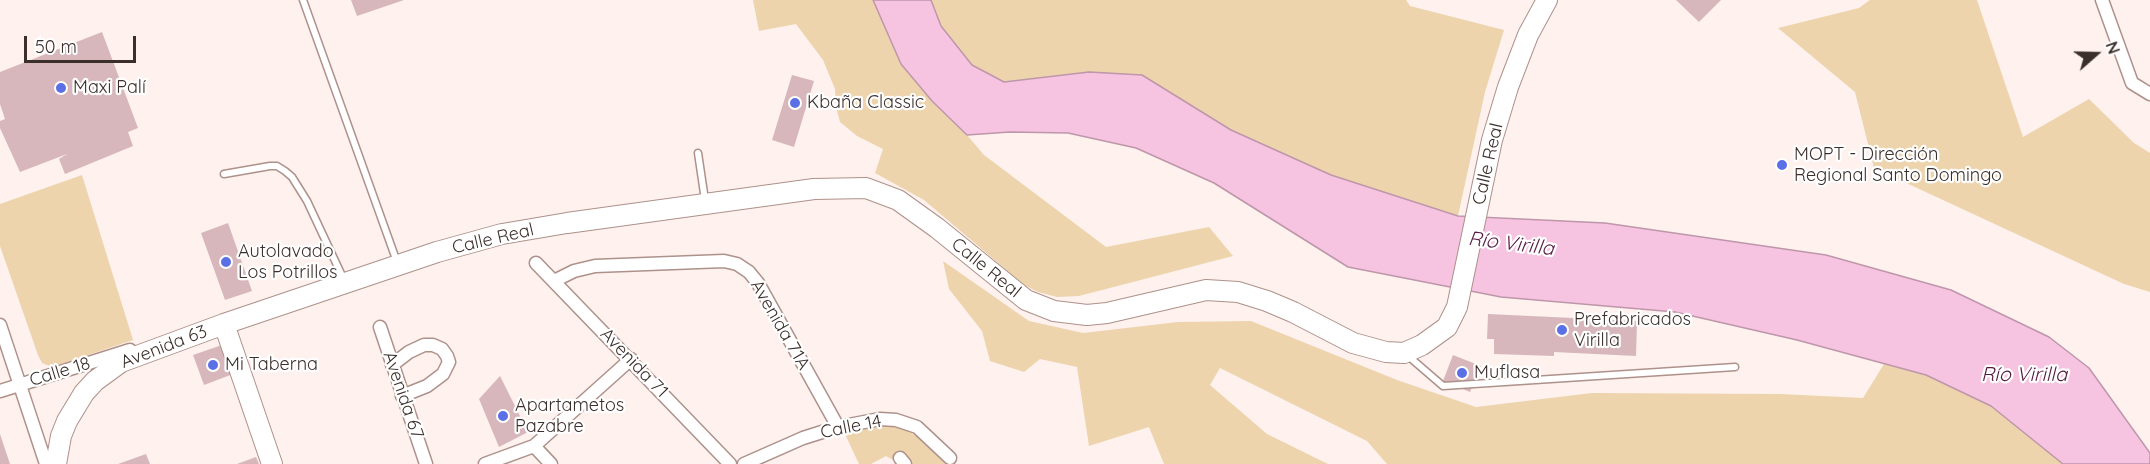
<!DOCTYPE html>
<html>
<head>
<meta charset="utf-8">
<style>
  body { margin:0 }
  #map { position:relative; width:2150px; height:464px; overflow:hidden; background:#fef1ee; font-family:Quicksand,sans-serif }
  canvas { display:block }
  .north { position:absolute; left:2066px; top:24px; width:60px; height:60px; -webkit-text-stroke:4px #fff; paint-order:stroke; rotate:70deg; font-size:16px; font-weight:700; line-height:24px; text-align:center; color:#3b2f2c }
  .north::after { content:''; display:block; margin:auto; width:21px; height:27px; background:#3b2f2c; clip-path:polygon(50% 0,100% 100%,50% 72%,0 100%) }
  .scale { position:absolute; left:24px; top:36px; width:112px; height:27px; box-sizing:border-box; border:3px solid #3b2f2c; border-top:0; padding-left:8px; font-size:18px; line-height:21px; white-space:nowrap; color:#3b2f2c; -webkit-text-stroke:4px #fff; paint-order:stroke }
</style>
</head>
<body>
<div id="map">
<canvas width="2150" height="464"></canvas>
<div class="north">N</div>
<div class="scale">50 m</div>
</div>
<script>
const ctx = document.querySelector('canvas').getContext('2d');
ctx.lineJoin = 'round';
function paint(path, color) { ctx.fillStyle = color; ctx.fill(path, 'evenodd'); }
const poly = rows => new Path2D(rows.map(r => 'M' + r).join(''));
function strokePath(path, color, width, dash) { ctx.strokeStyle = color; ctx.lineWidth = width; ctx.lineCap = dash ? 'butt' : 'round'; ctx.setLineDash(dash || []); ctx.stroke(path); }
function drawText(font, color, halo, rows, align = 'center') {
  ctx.font = font + ' Quicksand,sans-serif'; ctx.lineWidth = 4.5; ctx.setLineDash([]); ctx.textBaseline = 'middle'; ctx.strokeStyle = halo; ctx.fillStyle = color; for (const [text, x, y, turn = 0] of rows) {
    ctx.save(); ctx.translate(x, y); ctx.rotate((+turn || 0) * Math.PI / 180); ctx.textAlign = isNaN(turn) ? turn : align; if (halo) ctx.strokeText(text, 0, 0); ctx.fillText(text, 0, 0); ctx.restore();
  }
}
paint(poly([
  [753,0,873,0,901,64,932,101,967,135,984,155,1106,247,1209,227,1233,256,1079,296,1057,297,1038,292,1024,285,924,200,875,173,883,149,857,136,840,122,836,107,835,89,823,60,796,24,759,31],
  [931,0,1406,0,1410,6,1504,30,1485,92,1458,216,1331,175,1231,130,1142,75,1089,72,1004,82,972,65,941,26],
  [1870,0,1977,0,2023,137,2089,99,2134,143,2150,153,2150,292,2124,284,1874,168,1855,92,1778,28,1859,8],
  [82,175,133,340,52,367,42,363,38,355,0,246,0,204],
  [943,261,1029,321,1083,333,1178,322,1251,321,1397,380,1476,407,1592,393,1780,394,1863,398,1884,364,1926,375,1991,406,2063,464,1387,464,1367,441,1220,368,1210,385,1267,434,1328,464,1164,464,1149,427,1089,446,1077,367,1040,359,1024,372,990,361,982,331,949,289],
  [881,425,905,429,922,440,948,462,944,464,900,464,886,456,871,464,859,464,844,432]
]), '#edd4ad');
const water = poly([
  [873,0,931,0,941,26,972,65,1004,82,1089,72,1142,75,1231,130,1331,175,1458,216,1605,223,1826,255,1951,290,2049,337,2089,368,2150,453,2150,464,2063,464,1991,406,1926,375,1797,340,1675,312,1501,297,1348,267,1214,183,1136,148,1068,133,1010,132,967,135,932,101,901,64,873,0]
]);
paint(water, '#f6c3e0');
strokePath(water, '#be97aa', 1.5);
paint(poly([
  [351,0,404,0,357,16],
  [1676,0,1721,0,1699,22],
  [102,32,138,128,128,132,133,146,65,174,59,159,67,154,20,172,0,128,0,121,5,119,0,104,0,72],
  [792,75,814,81,794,147,772,140],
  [228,223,252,291,225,300,201,233],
  [1488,314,1637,321,1636,356,1554,352,1554,356,1494,354,1494,339,1487,339],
  [222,345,233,374,204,385,193,355],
  [1453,355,1481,366,1470,392,1443,381],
  [500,376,528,432,499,447,479,399],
  [0,434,10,464,0,464],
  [146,454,150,464,118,464],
  [256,457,259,464,237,464]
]), '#d7b7bc');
const service = poly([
  [303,0,397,262],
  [698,153,705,200],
  [224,174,270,166,277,166,285,171,292,177,307,201,344,280],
  [1407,355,1443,386,1735,367]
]);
const minor = poly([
  [2102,0,2132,83,2150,94],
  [536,263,730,464],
  [554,281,574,271,595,266,724,261,737,264,749,272,758,283,838,427],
  [0,325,46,464],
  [380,327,426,464],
  [392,365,409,352,424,345,433,345,442,349,447,356,449,362,443,374,427,386,402,396],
  [0,391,130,350],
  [534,446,551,464],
  [900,458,905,464],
  [485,464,534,446,631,359],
  [744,464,803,438,838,427,880,419,896,420,917,427,950,458]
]);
const primary = poly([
  [224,324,272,464],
  [56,464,61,436,67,421,84,393,95,381,121,362,224,324,437,252,502,234,567,223,814,189,866,188,898,200,937,228,1026,300,1054,311,1087,315,1107,313,1206,290,1238,292,1267,301,1293,312,1353,343,1386,352,1404,353,1422,345,1447,327,1457,307,1492,140,1508,87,1528,35,1547,0]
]);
strokePath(service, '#ae918a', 9);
strokePath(minor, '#ae918a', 15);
strokePath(primary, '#ae918a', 22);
strokePath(service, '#fff', 6);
strokePath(minor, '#fff', 12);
strokePath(primary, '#fff', 20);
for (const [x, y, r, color] of [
  [61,88,6,"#5b70e7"],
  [795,103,6,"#5b70e7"],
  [1782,165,6,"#5b70e7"],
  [226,262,6,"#5b70e7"],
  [1562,330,6,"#5b70e7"],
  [213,365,6,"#5b70e7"],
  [1462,373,6,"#5b70e7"],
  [503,416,6,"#5b70e7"]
]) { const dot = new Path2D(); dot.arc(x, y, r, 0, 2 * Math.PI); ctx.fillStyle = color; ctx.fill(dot); strokePath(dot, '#fff', 2); }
drawText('18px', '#3b2f2c', '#fff', [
  ["Maxi Palí",73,88],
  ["Kbaña Classic",807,103],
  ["MOPT - Dirección",1794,155],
  ["Regional Santo Domingo",1794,176],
  ["Autolavado",238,252],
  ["Los Potrillos",238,273],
  ["Prefabricados",1574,320],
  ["Virilla",1574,341],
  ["Mi Taberna",225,365],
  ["Muflasa",1474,373],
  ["Apartametos",515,406],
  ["Pazabre",515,427]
], 'left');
drawText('18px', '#3b2f2c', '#fff', [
  ["Calle Real",1488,164,-77],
  ["Calle Real",493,239,-13],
  ["Calle Real",986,268,39],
  ["Avenida 71A",780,325,60],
  ["Avenida 63",164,347,-21],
  ["Avenida 71",634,363,46],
  ["Calle 18",60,372,-17],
  ["Avenida 67",403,395,71],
  ["Calle 14",851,427,-11]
]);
drawText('italic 20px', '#561b41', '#fff', [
  ["Río Virilla",1511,244,7],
  ["Río Virilla",2024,375]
]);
</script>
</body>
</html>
